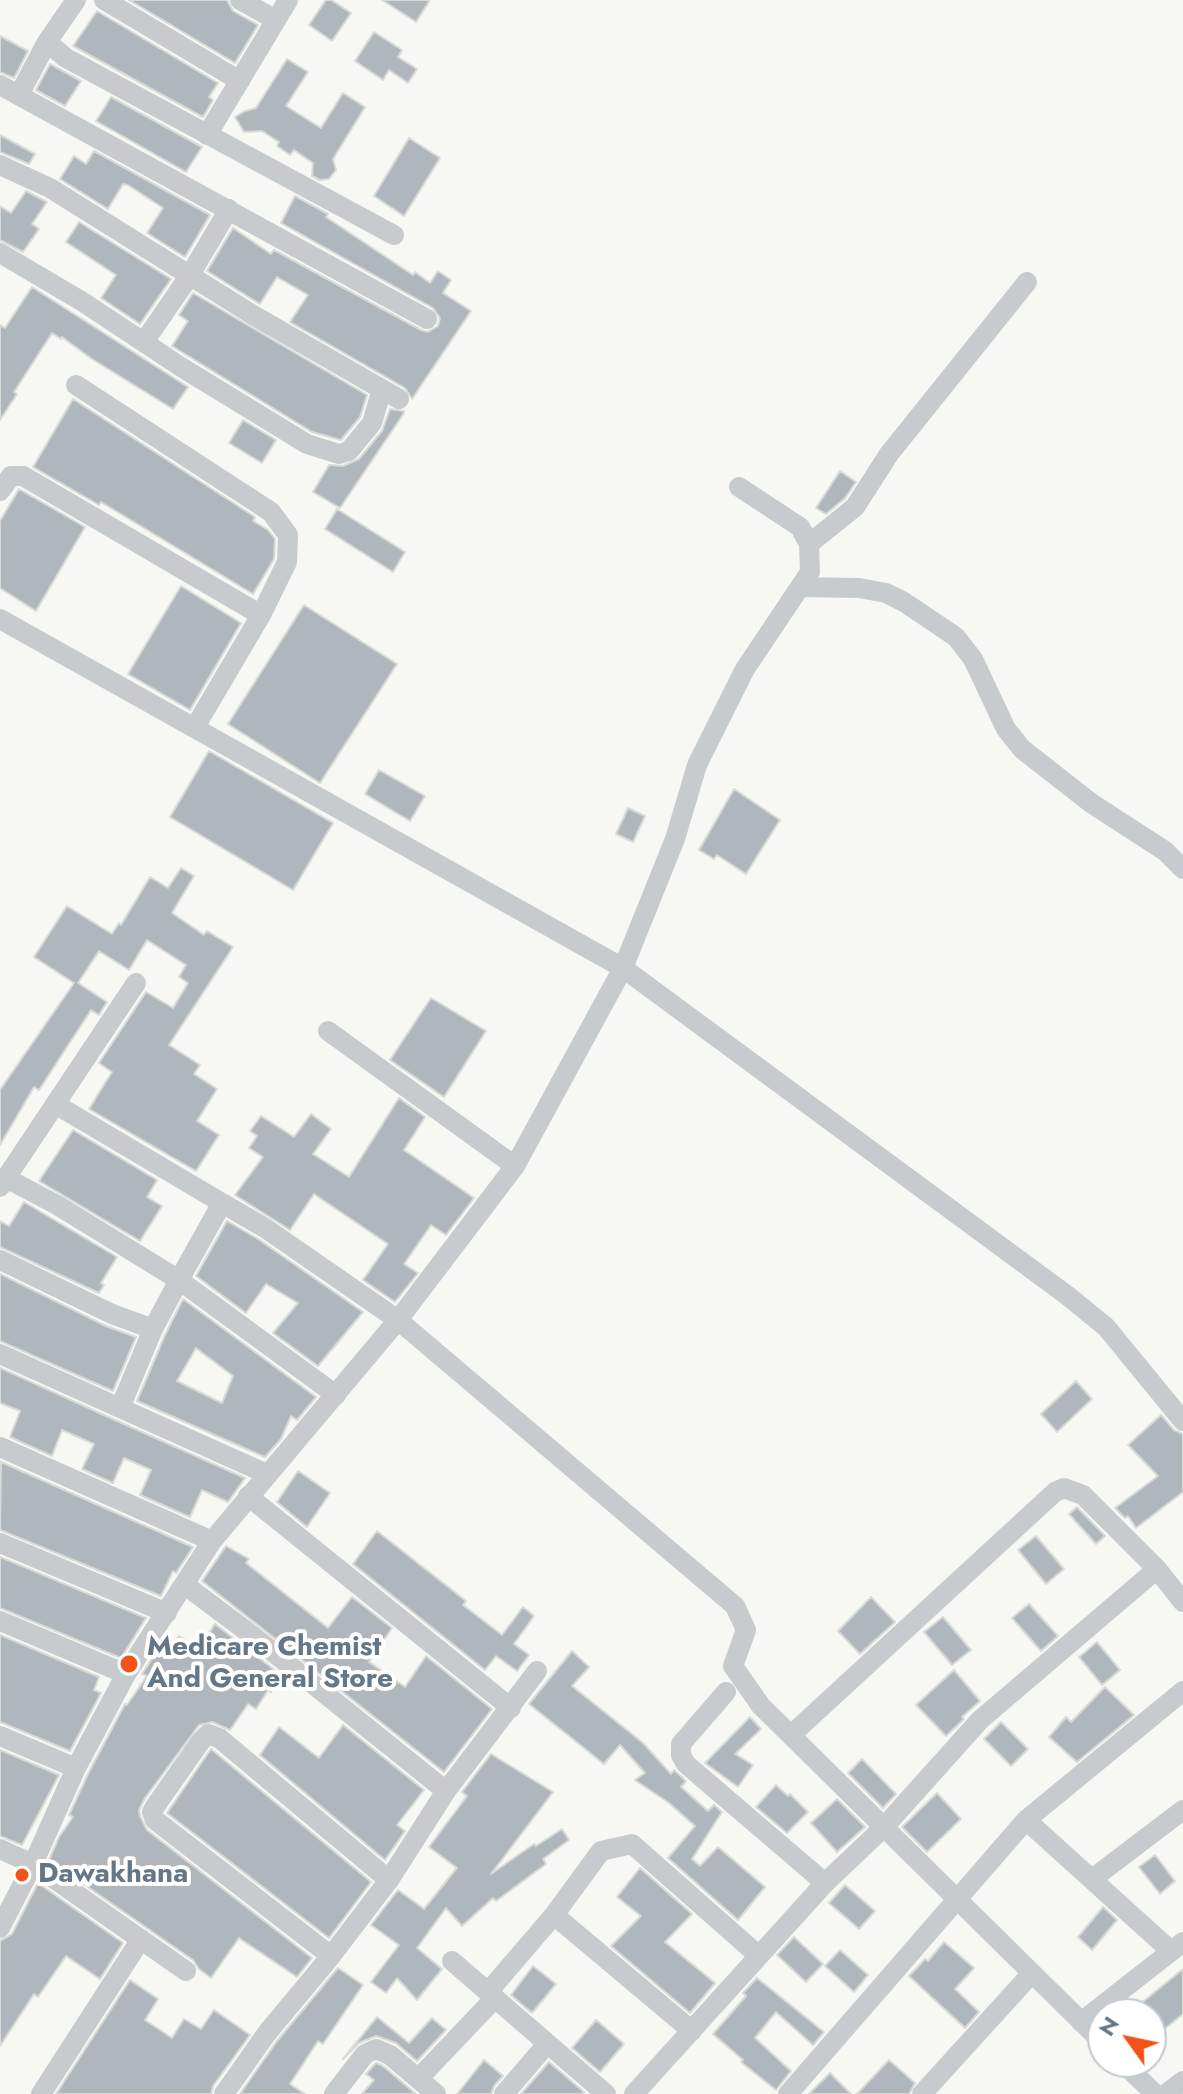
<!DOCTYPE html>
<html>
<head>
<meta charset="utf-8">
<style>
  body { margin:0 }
  #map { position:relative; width:1183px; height:2094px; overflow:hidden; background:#f7f8f4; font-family:Jost,sans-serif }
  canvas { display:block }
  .north { position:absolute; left:1087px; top:1998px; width:80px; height:80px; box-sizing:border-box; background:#fff; border:2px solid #c1c9cf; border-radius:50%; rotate:303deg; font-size:22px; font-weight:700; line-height:32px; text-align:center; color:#647788 }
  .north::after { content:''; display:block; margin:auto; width:28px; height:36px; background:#f35219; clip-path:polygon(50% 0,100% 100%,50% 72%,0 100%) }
</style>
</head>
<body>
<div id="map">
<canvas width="1183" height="2094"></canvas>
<div class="north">N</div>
</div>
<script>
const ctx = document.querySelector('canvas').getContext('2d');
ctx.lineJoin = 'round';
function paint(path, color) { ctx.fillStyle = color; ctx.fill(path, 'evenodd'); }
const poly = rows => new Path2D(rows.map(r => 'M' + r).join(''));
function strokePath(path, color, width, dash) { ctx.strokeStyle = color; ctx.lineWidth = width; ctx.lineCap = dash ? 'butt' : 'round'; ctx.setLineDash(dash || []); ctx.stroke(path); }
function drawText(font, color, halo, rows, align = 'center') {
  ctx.font = font + ' Jost,sans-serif'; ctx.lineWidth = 8; ctx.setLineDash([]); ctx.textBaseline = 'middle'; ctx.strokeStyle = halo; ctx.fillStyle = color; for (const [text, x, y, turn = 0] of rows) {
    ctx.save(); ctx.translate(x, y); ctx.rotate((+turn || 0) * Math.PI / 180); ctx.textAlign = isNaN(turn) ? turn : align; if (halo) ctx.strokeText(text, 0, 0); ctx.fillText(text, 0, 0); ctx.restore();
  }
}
const building = poly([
  [129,0,227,0,233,11,258,25,235,63,129,0],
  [326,0,331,0,351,13,332,41,309,25,326,0],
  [382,0,430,0,416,22,382,0],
  [97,11,218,83,209,97,213,100,203,117,73,46,97,11],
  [374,32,402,50,398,57,417,69,408,83,389,70,383,80,355,61,374,32],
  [0,36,28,51,14,78,0,72,0,36],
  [287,59,308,72,286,106,321,128,343,93,365,107,333,159,336,170,329,179,320,180,312,176,313,163,294,150,290,155,277,146,279,142,262,131,244,132,235,117,245,111,256,108,287,59],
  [50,64,81,81,65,106,36,90,50,64],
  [111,97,202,147,186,172,96,121,111,97],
  [0,135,35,154,29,164,0,152,0,135],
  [409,138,440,158,404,216,374,196,409,138],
  [94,151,210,215,185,257,147,233,163,208,128,185,123,184,108,209,60,179,74,156,86,164,94,151],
  [26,191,47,202,32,224,39,229,23,252,0,240,0,206,11,213,26,191],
  [295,196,328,214,326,217,413,275,415,272,430,283,438,271,451,280,443,293,471,311,412,399,405,388,290,322,308,295,277,277,260,304,207,271,233,228,271,254,274,250,421,330,428,332,438,326,440,318,433,308,281,223,295,196],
  [79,222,171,279,140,324,101,298,116,275,66,242,79,222],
  [32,287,188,387,173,409,92,359,62,337,61,339,52,333,14,392,17,394,0,420,0,325,5,328,32,287],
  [193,293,367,395,360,417,341,440,312,432,172,346,188,321,179,315,193,293],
  [73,399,255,517,253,521,268,530,275,539,274,559,253,594,101,502,99,505,33,467,73,399],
  [390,409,404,411,404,413,340,508,313,492,329,465,343,466,359,459,382,431,390,409],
  [243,420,276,440,262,463,229,443,243,420],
  [840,471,856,482,845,498,826,514,816,508,840,471],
  [19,489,85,527,36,611,0,588,0,521,19,489],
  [337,509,405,552,393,572,325,529,337,509],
  [181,586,241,623,190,710,128,674,181,586],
  [304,605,397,664,320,783,228,724,304,605],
  [209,751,333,823,293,890,170,817,209,751],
  [379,770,425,796,410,821,365,794,379,770],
  [734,789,780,820,746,874,717,855,714,859,699,850,734,789],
  [628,808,645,816,633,842,616,834,628,808],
  [181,868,194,876,172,913,204,935,207,931,233,947,169,1045,200,1065,194,1074,217,1089,197,1121,219,1135,196,1171,89,1109,112,1072,99,1063,146,992,173,1008,188,983,179,977,186,965,147,940,129,970,99,951,78,983,107,1002,99,1015,91,1010,39,1090,34,1087,0,1145,0,1090,74,983,34,957,67,906,112,934,119,923,121,925,150,877,168,888,181,868],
  [431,998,486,1031,444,1097,390,1060,431,998],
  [399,1098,425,1117,404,1150,474,1198,446,1235,431,1225,404,1264,418,1273,395,1302,363,1280,388,1244,314,1194,290,1230,235,1195,263,1157,249,1148,257,1136,250,1131,261,1116,294,1137,311,1114,331,1129,313,1154,349,1177,399,1098],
  [73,1130,157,1180,147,1197,162,1206,140,1241,39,1181,73,1130],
  [24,1202,117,1257,101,1283,104,1285,99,1293,0,1247,0,1221,9,1226,24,1202],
  [227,1221,258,1239,363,1312,318,1366,273,1333,298,1303,266,1284,246,1313,196,1276,227,1221],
  [0,1274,106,1326,136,1337,113,1391,0,1341,0,1274],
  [183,1299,316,1397,297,1420,291,1416,281,1439,265,1457,137,1401,165,1335,183,1299],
  [196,1348,233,1376,222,1403,177,1381,196,1348],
  [0,1368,115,1420,245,1478,228,1502,202,1490,190,1517,140,1495,151,1470,124,1458,113,1483,82,1469,94,1444,62,1430,52,1456,10,1437,20,1411,0,1403,0,1368],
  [1076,1381,1092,1399,1057,1432,1041,1414,1076,1381],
  [1161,1415,1174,1430,1183,1434,1183,1492,1136,1528,1128,1516,1125,1518,1115,1508,1158,1476,1128,1445,1161,1415],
  [1,1462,193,1547,176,1573,173,1571,161,1596,0,1530,1,1462],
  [298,1471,330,1493,307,1527,277,1502,298,1471],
  [1077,1507,1105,1536,1096,1544,1069,1514,1077,1507],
  [377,1531,466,1601,463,1605,502,1635,523,1607,534,1616,514,1644,529,1655,517,1671,496,1656,485,1670,353,1564,377,1531],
  [1036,1536,1064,1569,1046,1584,1018,1550,1036,1536],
  [226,1546,249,1559,246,1563,328,1628,352,1597,392,1628,369,1662,405,1687,426,1656,492,1709,444,1772,202,1581,226,1546],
  [0,1557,146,1618,121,1658,0,1608,0,1557],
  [871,1597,895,1622,860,1654,838,1631,871,1597],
  [1029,1604,1058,1636,1041,1651,1012,1618,1029,1604],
  [943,1617,971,1650,952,1665,924,1632,943,1617],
  [215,1624,281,1675,271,1692,268,1690,256,1709,248,1704,230,1730,212,1722,199,1725,145,1798,139,1810,140,1816,147,1830,312,1958,297,1977,239,1938,211,1978,199,1969,193,1960,49,1860,59,1837,73,1817,69,1815,88,1774,125,1704,127,1705,147,1676,142,1674,157,1651,166,1657,179,1636,199,1648,215,1624],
  [0,1635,99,1677,94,1690,101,1693,70,1751,0,1722,0,1635],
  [1097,1642,1120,1670,1102,1685,1079,1657,1097,1642],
  [572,1651,589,1667,572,1686,643,1743,671,1774,674,1770,686,1781,681,1787,708,1811,714,1805,722,1812,692,1859,700,1866,718,1847,765,1887,738,1920,668,1858,695,1826,669,1803,635,1780,645,1773,620,1745,604,1764,529,1704,572,1651],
  [954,1670,980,1701,962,1717,964,1719,946,1736,916,1705,954,1670],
  [1105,1687,1134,1715,1077,1762,1049,1737,1066,1717,1071,1722,1105,1687],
  [750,1717,761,1729,735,1754,753,1765,738,1787,705,1763,750,1717],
  [1001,1722,1028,1749,1011,1766,984,1739,1001,1722],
  [343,1725,424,1790,397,1825,405,1831,385,1860,260,1755,279,1727,319,1758,343,1725],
  [211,1749,371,1882,329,1938,167,1813,211,1749],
  [0,1750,59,1775,22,1845,0,1836,0,1750],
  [491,1754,553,1792,491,1874,534,1844,536,1846,562,1829,569,1840,543,1859,546,1864,496,1901,493,1898,462,1926,446,1908,417,1948,442,1969,417,2000,397,1978,386,1993,371,1982,399,1945,371,1925,398,1890,424,1909,457,1868,429,1847,467,1796,462,1792,491,1754],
  [862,1759,896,1794,883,1808,848,1773,862,1759],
  [776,1785,788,1796,790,1794,808,1812,787,1833,756,1807,776,1785],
  [937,1793,961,1819,927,1852,902,1827,937,1793],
  [837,1799,865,1827,837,1852,811,1823,837,1799],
  [1155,1855,1175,1881,1160,1894,1139,1867,1155,1855],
  [640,1868,692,1914,665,1942,715,1983,690,2013,611,1946,641,1916,617,1897,640,1868],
  [38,1883,123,1943,100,1979,66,1956,38,1997,34,1994,0,2046,0,1941,12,1934,38,1883],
  [845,1885,875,1911,859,1929,829,1903,845,1885],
  [1103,1907,1117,1920,1092,1950,1078,1937,1103,1907],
  [794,1937,823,1964,806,1982,777,1955,794,1937],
  [944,1942,974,1968,955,1989,979,2012,965,2028,909,1976,925,1959,928,1961,944,1942],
  [840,1950,868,1975,854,1992,825,1966,840,1950],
  [533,1966,556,1984,532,2013,511,1995,533,1966],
  [338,1968,363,1985,323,2044,318,2041,290,2084,305,2094,240,2094,277,2041,338,1968],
  [1183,1969,1183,2014,1151,2040,1151,2014,1128,2014,1183,1969],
  [757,1978,824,2032,813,2045,776,2012,755,2038,791,2071,776,2090,741,2062,743,2060,713,2034,746,1996,743,1993,757,1978],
  [130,1980,158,1999,145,2020,172,2038,184,2019,201,2029,214,2010,250,2035,213,2086,211,2094,56,2094,130,1980],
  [377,2017,409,2043,432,2018,446,2030,417,2061,396,2043,376,2036,359,2043,343,2059,377,2017],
  [596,2020,624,2044,600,2072,572,2048,596,2020],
  [484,2060,503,2076,494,2086,491,2094,457,2094,484,2060],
  [889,2060,915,2083,909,2094,857,2094,889,2060],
  [549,2062,584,2092,582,2094,521,2094,549,2062],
  [376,2063,383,2066,416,2094,362,2094,374,2080,366,2074,376,2063],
  [830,2073,851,2094,809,2094,830,2073]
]);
paint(building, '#afb7bd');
strokePath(building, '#d9d9d6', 2);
strokePath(poly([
  [76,0,47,42,66,58,394,235],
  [104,0,240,81],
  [240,0,276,20],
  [0,85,427,319],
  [19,95,47,42],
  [207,135,288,0],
  [0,165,50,188,253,315,399,399],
  [0,253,83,302,181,367,307,444,339,454,349,451,372,423,382,389],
  [144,342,190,275,229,209],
  [76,385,271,512,288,535,287,562,261,615,195,727],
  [0,491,11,476,23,476,261,615],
  [809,544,855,507,889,454,1027,282],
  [800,587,859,588,886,593,904,602,956,637,973,659,1006,729,1022,749,1091,803,1165,851,1183,869],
  [0,619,623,968,1068,1296,1106,1327,1183,1421],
  [328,1031,515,1166],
  [55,1104,222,1203],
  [6,1178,57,1205,179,1280,222,1203,265,1228,398,1320,735,1606,746,1630,733,1666,761,1706,1103,2043],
  [0,1187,136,983],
  [0,1260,112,1314,153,1329],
  [0,1354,267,1474],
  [120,1408,153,1329,179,1280,336,1395],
  [0,1447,212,1541],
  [248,1496,511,1708],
  [0,1543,167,1613],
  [185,1585,253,1636,446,1791],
  [0,1621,126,1674],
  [726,1692,681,1744,681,1755,686,1764,825,1883],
  [791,1735,1055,1492,1064,1488,1083,1495,1157,1569,1183,1602],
  [0,1736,76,1768],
  [1026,1820,1171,1951],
  [0,1849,33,1864,186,1971],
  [1092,1879,1183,1810],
  [554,1915,692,2031],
  [0,1928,33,1864,76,1768,126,1674,212,1541,398,1320,515,1166,623,968,675,839,697,765,745,669,810,572,809,544,800,527,739,487],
  [331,1956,155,1820,152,1812,156,1805,201,1741,208,1734,219,1738,389,1880],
  [452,1961,606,2094],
  [488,1992,554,1915,601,1851,632,1844,759,1956],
  [1081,2022,1183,1942],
  [1122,2062,1155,2094],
  [418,2079,495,1998],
  [41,2094,141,1939],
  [224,2094,267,2033,331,1956,389,1880,446,1791,537,1671],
  [334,2094,365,2054,376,2049,390,2055,436,2094],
  [504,2094,547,2044],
  [634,2094,825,1883,884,1827,980,1720,1157,1569],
  [788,2094,1026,1820,1183,1691],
  [922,2094,1032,1973],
  [1166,2094,1183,2081]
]), '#c7cbce', 20);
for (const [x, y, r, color] of [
  [129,1664,10,"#f35219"],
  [22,1875,8,"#f35219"]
]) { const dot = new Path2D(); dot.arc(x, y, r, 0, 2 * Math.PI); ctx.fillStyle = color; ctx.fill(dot); strokePath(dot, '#fff', 3); }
drawText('bold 28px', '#647788', '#fff', [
  ["Medicare Chemist",147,1648],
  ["And General Store",147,1680],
  ["Dawakhana",38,1875]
], 'left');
</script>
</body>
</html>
